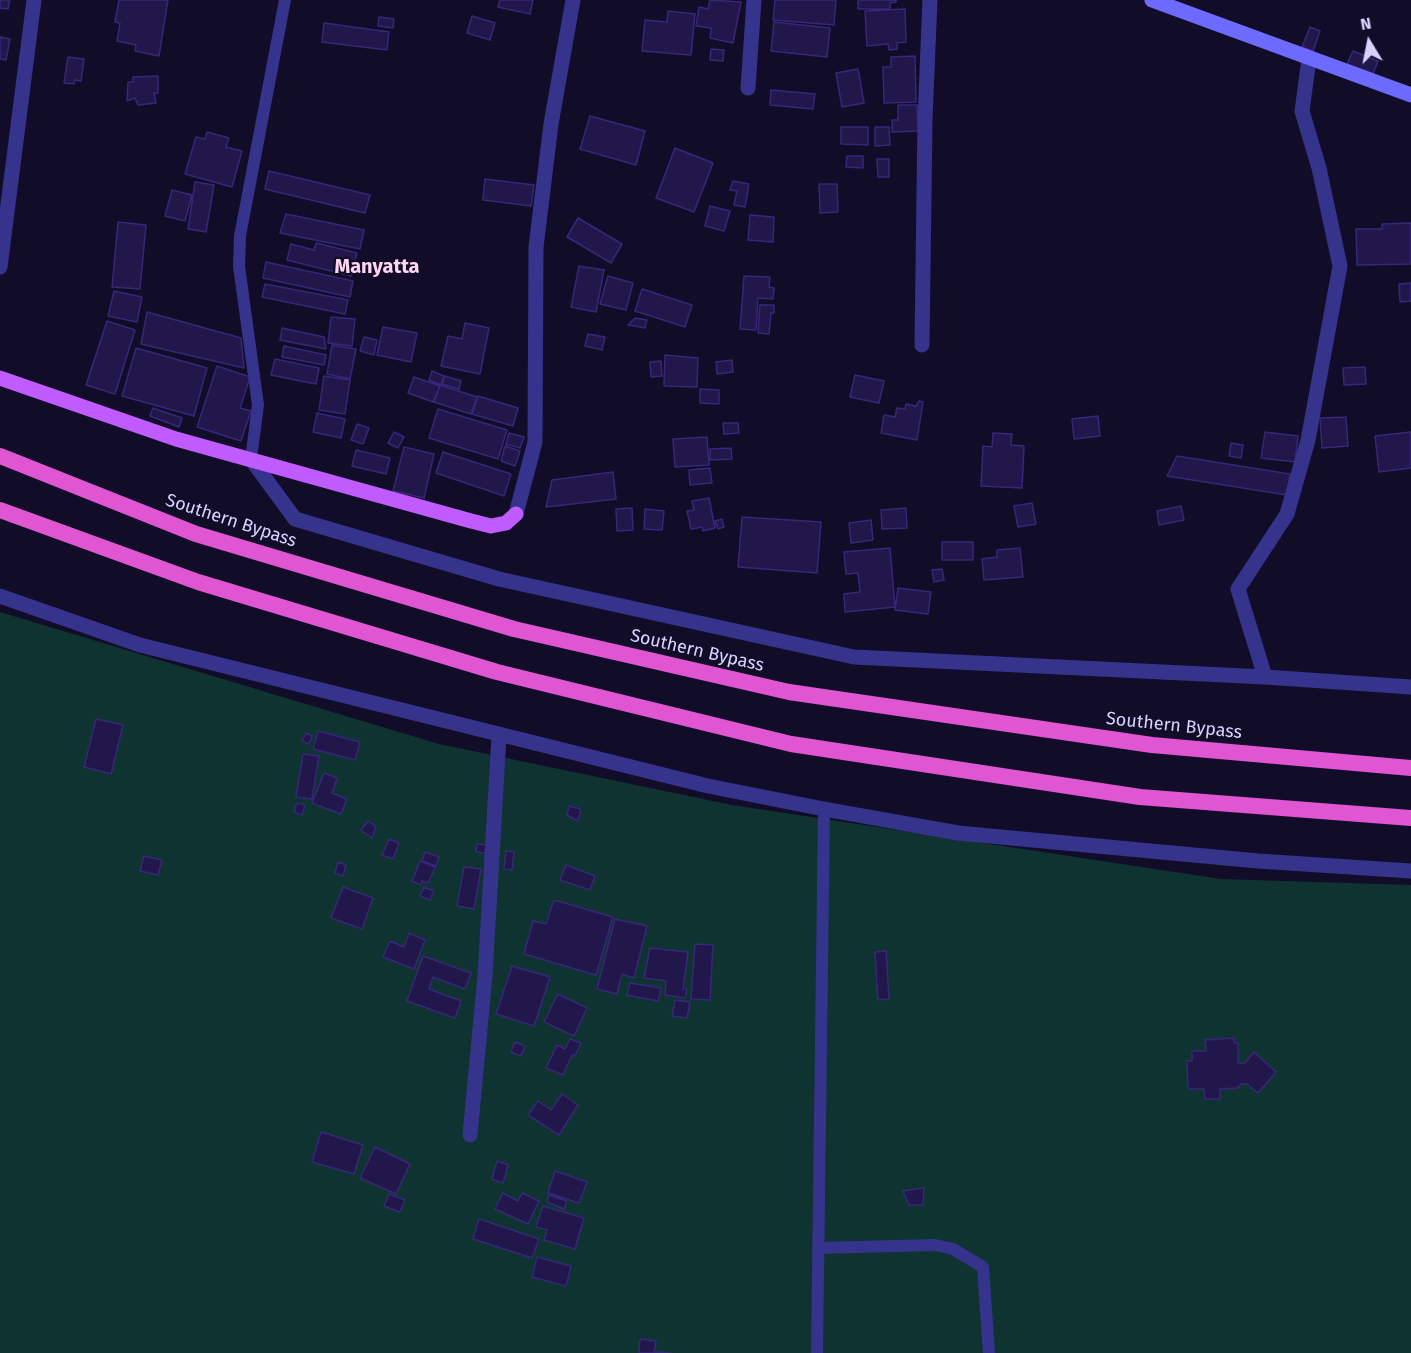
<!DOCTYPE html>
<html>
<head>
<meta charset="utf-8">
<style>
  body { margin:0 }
  #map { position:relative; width:1411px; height:1353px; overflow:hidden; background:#110d28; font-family:"Fira Sans",sans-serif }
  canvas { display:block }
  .north { position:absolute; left:1339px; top:12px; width:60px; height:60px; -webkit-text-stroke:4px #110d28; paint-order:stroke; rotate:350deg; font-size:16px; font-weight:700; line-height:24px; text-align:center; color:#d9d4ff }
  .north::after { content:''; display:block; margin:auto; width:21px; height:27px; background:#d9d4ff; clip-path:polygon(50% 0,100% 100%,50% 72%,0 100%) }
</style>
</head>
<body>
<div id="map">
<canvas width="1411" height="1353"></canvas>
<div class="north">N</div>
</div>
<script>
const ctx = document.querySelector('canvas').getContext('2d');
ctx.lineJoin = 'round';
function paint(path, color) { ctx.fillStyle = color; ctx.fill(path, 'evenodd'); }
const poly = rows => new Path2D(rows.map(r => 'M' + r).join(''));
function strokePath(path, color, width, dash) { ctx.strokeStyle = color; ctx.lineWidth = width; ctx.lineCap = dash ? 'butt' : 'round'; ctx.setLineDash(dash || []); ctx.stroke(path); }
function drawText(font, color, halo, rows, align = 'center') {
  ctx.font = font + ' "Fira Sans",sans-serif'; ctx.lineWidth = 4.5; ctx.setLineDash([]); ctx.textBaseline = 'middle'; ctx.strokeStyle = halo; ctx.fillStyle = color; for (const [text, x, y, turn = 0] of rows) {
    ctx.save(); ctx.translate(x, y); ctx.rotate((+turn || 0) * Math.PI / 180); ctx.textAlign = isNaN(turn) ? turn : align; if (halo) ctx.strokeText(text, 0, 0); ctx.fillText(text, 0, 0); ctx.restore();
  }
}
paint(poly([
  [0,612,439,744,732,805,1221,879,1411,885,1411,1353,0,1353]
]), '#0f3331');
const building = poly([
  [0,0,10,0,8,9,0,8,0,0],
  [119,0,168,0,159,56,135,51,136,45,117,41,120,23,115,22,119,0],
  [500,0,533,0,530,14,498,7,500,0],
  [710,0,741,2,733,43,710,38,711,28,696,26,699,7,708,9,710,0],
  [775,0,836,0,834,25,773,20,775,0],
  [858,0,896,0,896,2,890,3,890,9,858,9,858,0],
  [905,9,906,42,897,43,897,49,889,50,888,44,867,46,865,11,905,9],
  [668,11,695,14,691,55,642,51,645,20,667,22,668,11],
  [472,16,495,23,490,40,467,33,472,16],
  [379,17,394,19,393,28,378,26,379,17],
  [774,22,830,28,827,57,771,51,774,22],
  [324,23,389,32,387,50,322,42,324,23],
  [1310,27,1320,31,1313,51,1302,47,1310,27],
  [0,37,10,39,6,60,0,59,0,37],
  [711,49,724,50,723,61,710,60,711,49],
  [1353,51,1378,61,1373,74,1347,64,1353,51],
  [915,56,916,102,884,103,883,67,891,67,891,57,915,56],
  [68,57,84,59,81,81,75,80,74,84,64,83,68,57],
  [858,69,864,103,842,107,836,73,858,69],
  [158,76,158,93,154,93,156,103,138,105,135,98,127,101,128,82,133,82,133,77,158,76],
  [771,90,815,94,813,109,770,105,771,90],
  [898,105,917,105,918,131,892,132,892,120,898,120,898,105],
  [590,116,645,131,636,165,580,149,590,116],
  [841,127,868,127,868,145,841,144,841,127],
  [875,127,889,127,890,145,875,146,875,127],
  [207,132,229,138,226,147,242,151,232,187,185,174,196,137,205,139,207,132],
  [675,148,713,163,694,212,656,198,675,148],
  [847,156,863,156,863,168,846,167,847,156],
  [877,159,889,159,889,177,878,177,877,159],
  [269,171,370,195,365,213,265,189,269,171],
  [485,179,534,185,531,206,483,200,485,179],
  [733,181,749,184,745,207,734,205,737,191,730,190,733,181],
  [195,182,214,185,206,232,188,229,195,182],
  [819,184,837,184,838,212,820,213,819,184],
  [172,190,192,195,185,221,165,216,172,190],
  [710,206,730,211,724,231,705,226,710,206],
  [286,214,364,230,360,249,280,233,286,214],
  [750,215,774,217,773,242,748,240,750,215],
  [578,218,622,244,611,263,567,237,578,218],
  [118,222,146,225,140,289,112,287,118,222],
  [1411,223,1411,264,1357,265,1356,229,1382,229,1382,224,1411,223],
  [316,243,357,253,351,276,287,260,291,244,314,250,316,243],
  [266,262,353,281,350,297,263,278,266,262],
  [579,266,604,270,596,312,571,307,579,266],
  [608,276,633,283,626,310,600,304,608,276],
  [744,276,770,277,769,287,774,288,773,299,758,298,756,330,740,329,744,276],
  [1411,283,1411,301,1400,302,1399,284,1411,283],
  [265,284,348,300,345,314,262,297,265,284],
  [642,289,692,305,685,327,635,311,642,289],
  [114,291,142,297,137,322,108,316,114,291],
  [760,305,774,305,774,313,771,313,769,334,758,333,760,305],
  [147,312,241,338,244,368,141,344,147,312],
  [331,317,355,319,352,346,328,343,331,317],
  [635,318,647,320,645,328,628,325,635,318],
  [107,321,135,330,115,394,86,385,107,321],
  [465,323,489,328,480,374,441,366,448,336,462,339,465,323],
  [383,327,417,333,411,362,377,355,383,327],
  [282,328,324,337,326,349,280,340,282,328],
  [588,334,605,337,602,350,585,346,588,334],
  [364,337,377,340,374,355,360,351,364,337],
  [332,345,356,349,350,379,327,374,332,345],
  [284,346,326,355,324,365,282,357,284,346],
  [136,348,207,368,194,416,122,396,136,348],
  [665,355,698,358,697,387,664,386,665,355],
  [275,359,319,368,316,384,271,375,275,359],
  [732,360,733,372,717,374,716,362,732,360],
  [661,361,662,376,651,377,650,362,661,361],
  [217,366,250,377,240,408,251,411,241,441,197,427,217,366],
  [1365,367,1366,384,1344,385,1343,368,1365,367],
  [432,371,444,376,441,385,429,380,432,371],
  [855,375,884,381,879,403,850,397,855,375],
  [324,376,350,380,345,414,319,410,324,376],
  [445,376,461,381,459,389,442,384,445,376],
  [414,377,440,386,433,402,408,393,414,377],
  [440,385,477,397,471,414,434,402,440,385],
  [700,389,719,390,719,404,700,403,700,389],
  [478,396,518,408,513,426,472,414,478,396],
  [919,401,923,402,917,440,881,433,884,415,895,417,897,408,905,409,906,404,916,406,919,401],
  [153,408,182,418,179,427,150,416,153,408],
  [438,409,507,430,498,459,429,438,438,409],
  [317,413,345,419,341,438,313,432,317,413],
  [1098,416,1100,436,1074,439,1072,419,1098,416],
  [1346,417,1348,446,1322,448,1320,418,1346,417],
  [723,423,738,423,739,433,724,434,723,423],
  [357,424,369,428,363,444,351,440,357,424],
  [394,432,404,437,398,448,388,443,394,432],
  [1265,432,1298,436,1295,462,1261,458,1265,432],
  [1411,432,1411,468,1379,472,1375,436,1411,432],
  [509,433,524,437,520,448,506,444,509,433],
  [993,433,1012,434,1011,445,1024,446,1022,488,981,486,983,446,992,447,993,433],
  [707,437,709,465,675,467,673,439,707,437],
  [1231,443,1243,445,1241,458,1229,456,1231,443],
  [505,446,520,451,515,466,501,461,505,446],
  [404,447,434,454,424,498,393,491,404,447],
  [731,448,732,459,710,460,710,449,731,448],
  [356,450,390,458,386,474,352,466,356,450],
  [443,452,511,474,504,496,436,473,443,452],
  [1177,456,1290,474,1287,495,1167,476,1177,456],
  [710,468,712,483,690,485,689,470,710,468],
  [613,472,616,499,546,507,552,480,613,472],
  [709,498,715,528,703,531,702,527,691,529,687,511,694,510,692,501,709,498],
  [1032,503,1036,524,1018,527,1014,506,1032,503],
  [1181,506,1184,520,1159,525,1157,511,1181,506],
  [632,508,633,530,617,531,616,509,632,508],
  [906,508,907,528,882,529,881,510,906,508],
  [645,509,664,511,662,530,644,529,645,509],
  [742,517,821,522,817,573,738,567,742,517],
  [722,519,724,527,718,529,715,521,722,519],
  [871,520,873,540,851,543,849,523,871,520],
  [942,542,973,542,973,560,942,560,942,542],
  [890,548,895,607,845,612,844,594,860,592,858,573,846,574,844,552,890,548],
  [1020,548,1023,577,984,580,982,559,997,557,997,550,1020,548],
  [942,569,944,580,934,582,932,570,942,569],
  [898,588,931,592,928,614,895,610,898,588],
  [96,719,123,725,111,774,84,767,96,719],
  [318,731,360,742,355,760,313,749,318,731],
  [306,733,312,736,309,744,302,741,306,733],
  [303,754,319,756,312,799,296,797,303,754],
  [324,773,337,778,332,793,347,799,341,814,312,803,324,773],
  [297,803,305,805,302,815,294,812,297,803],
  [569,806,581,809,578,821,567,815,569,806],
  [368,821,376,827,372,838,361,830,368,821],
  [389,839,399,843,393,859,382,855,389,839],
  [477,844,486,845,485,853,476,852,477,844],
  [506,851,514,852,512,870,504,869,506,851],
  [425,852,439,857,436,866,422,861,425,852],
  [144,856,162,860,158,875,140,871,144,856],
  [420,861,435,867,428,883,422,881,421,885,412,881,420,861],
  [338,862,346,865,343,876,335,873,338,862],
  [566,865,595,876,590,890,560,880,566,865],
  [464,867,481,869,474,909,457,906,464,867],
  [343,887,373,898,362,929,331,918,343,887],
  [424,887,434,891,430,900,420,896,424,887],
  [554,900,613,917,596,975,524,954,533,921,546,924,554,900],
  [615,919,647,926,634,978,622,974,617,994,597,989,615,919],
  [409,933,425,940,414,969,383,957,390,941,404,947,409,933],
  [695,944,713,945,710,1000,691,999,695,944],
  [650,948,688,952,683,989,687,989,685,998,665,995,666,981,644,978,650,948],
  [886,951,889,999,878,1000,875,952,886,951],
  [423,956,471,973,465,989,433,977,429,989,461,1001,455,1018,407,1001,423,956],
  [512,966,550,977,534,1026,496,1014,512,966],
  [630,983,661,988,658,1001,627,995,630,983],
  [558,994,587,1008,574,1036,544,1022,558,994],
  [675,1000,690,1002,687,1018,672,1016,675,1000],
  [1234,1038,1234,1043,1238,1043,1238,1063,1245,1063,1254,1052,1276,1072,1258,1093,1247,1084,1241,1084,1238,1088,1220,1089,1220,1099,1205,1099,1204,1089,1188,1089,1187,1061,1192,1061,1192,1051,1206,1051,1205,1040,1234,1038],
  [570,1039,581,1043,575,1056,572,1055,563,1075,546,1068,557,1045,565,1049,570,1039],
  [515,1042,525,1046,521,1056,511,1052,515,1042],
  [562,1094,578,1105,559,1135,528,1115,538,1101,551,1110,562,1094],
  [321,1132,363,1145,354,1174,312,1162,321,1132],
  [375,1147,410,1164,396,1194,360,1178,375,1147],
  [497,1161,508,1165,503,1183,492,1179,497,1161],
  [555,1171,587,1182,579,1203,548,1193,555,1171],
  [924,1188,923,1205,909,1205,903,1191,924,1188],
  [503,1193,518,1201,522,1193,539,1201,528,1224,495,1209,503,1193],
  [389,1194,405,1200,400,1212,384,1206,389,1194],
  [549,1195,567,1201,564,1209,547,1202,549,1195],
  [543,1206,584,1218,575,1249,544,1240,547,1230,536,1227,543,1206],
  [479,1219,539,1239,532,1258,473,1239,479,1219],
  [537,1257,571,1266,566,1286,532,1277,537,1257],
  [640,1339,656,1341,654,1352,671,1353,639,1353,640,1339]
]);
paint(building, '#21174b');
strokePath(building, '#362779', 1.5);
strokePath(poly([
  [251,459,258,405,239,266,240,236,285,0],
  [818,1248,935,1245,953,1249,983,1267,989,1353],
  [817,1353,824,809]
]), '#36338c', 12);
strokePath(poly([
  [748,88,754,0],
  [0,267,34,0],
  [922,345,925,119,930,0],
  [251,459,295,519,499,579,854,657,1265,677,1411,687],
  [516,514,535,442,536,247,551,124,573,0],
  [0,596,140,645,708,786,824,809,958,833,1258,861,1411,871],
  [1265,677,1238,589,1287,514,1308,440,1340,266,1319,168,1302,111,1309,59],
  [470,1135,485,976,499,736]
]), '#36338c', 15);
strokePath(poly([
  [1152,0,1411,95]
]), '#6d6bff', 15);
strokePath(poly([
  [0,378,176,439,471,521,491,526,506,523,516,514]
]), '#c05bff', 15);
strokePath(poly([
  [0,456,196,534,514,629,789,692,1152,745,1411,768],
  [0,510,198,582,497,672,791,744,1140,797,1411,818]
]), '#e055d2', 16);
drawText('18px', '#d9d4ff', '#110d28', [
  ["Southern Bypass",231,521,18],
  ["Southern Bypass",697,651,13],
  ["Southern Bypass",1174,726,6]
]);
drawText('bold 20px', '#ffd6f1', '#110d28', [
  ["Manyatta",377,267]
]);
</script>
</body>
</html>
